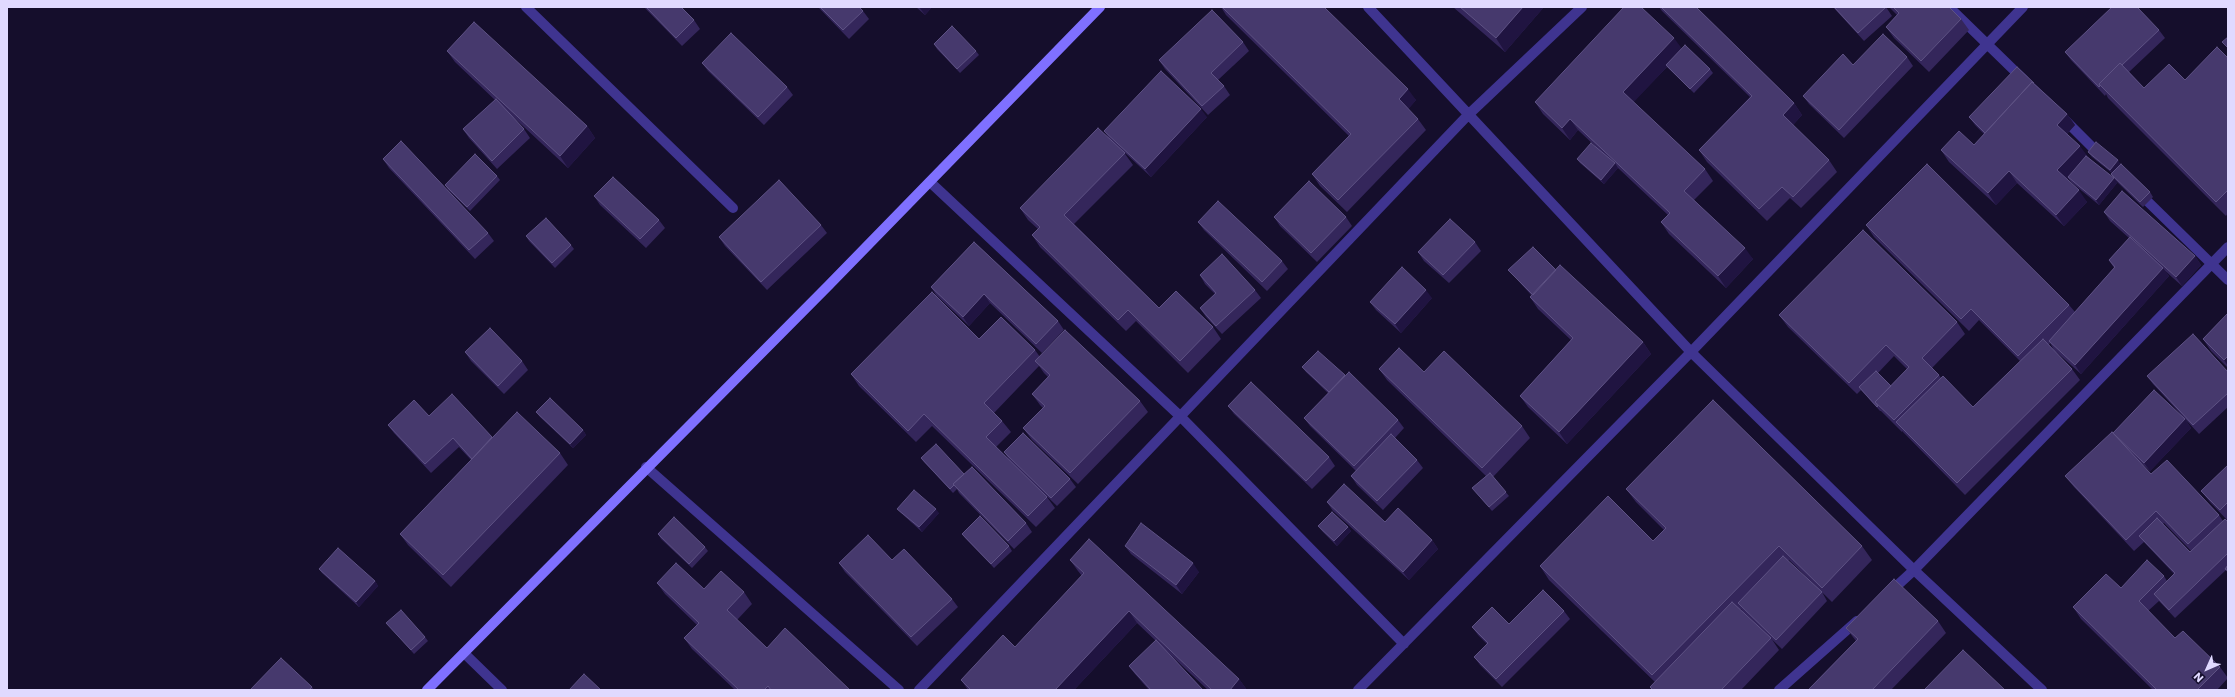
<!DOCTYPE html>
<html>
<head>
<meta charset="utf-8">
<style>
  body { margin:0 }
  #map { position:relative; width:2235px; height:697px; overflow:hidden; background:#150e2c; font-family:Poppins,sans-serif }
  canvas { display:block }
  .frame { position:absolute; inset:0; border:8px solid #e0d9ff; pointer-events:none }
  .north { position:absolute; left:2187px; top:649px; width:40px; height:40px; -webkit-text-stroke:3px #150e2c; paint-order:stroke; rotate:225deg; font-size:11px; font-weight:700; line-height:16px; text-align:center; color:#e0d9ff }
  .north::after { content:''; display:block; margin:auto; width:14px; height:18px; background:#e0d9ff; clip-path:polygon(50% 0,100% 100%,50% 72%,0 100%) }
</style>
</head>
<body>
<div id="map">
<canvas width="2235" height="697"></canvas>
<div class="frame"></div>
<div class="north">N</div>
</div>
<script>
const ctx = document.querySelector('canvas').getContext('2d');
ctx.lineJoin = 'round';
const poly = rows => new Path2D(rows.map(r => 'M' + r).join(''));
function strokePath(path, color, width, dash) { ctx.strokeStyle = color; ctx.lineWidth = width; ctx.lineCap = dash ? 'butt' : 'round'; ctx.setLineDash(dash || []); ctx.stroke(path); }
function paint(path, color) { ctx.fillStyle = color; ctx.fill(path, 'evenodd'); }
strokePath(poly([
  [1889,593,1914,570],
  [1779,690,1857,621]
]), '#3f3490', 10);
strokePath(poly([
  [526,7,733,208],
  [1368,7,1691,352,1914,570,2042,690],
  [1949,7,2024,80],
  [2064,119,2102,157],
  [930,182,1181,417,1404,644],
  [2139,193,2228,280],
  [646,467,899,690],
  [1914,570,2228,247],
  [464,653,502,690],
  [919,690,1468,115,1582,7],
  [1358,690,1691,352,2023,7]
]), '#3f3490', 10);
strokePath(poly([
  [427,690,828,286,1100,7]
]), '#7f70ff', 10);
paint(poly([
  [644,7,681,7,694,20,700,29,682,46],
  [818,7,859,7,863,11,869,19,849,39],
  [916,7,932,7,925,15],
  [1221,7,1324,7,1416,100,1408,109,1418,119,1426,130,1347,212,1320,186,1312,174,1349,136,1226,15],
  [1453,7,1544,7,1505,52],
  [1659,7,1696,7,1794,103,1802,115,1793,125,1829,160,1837,172,1801,208,1790,198,1767,221,1707,162,1699,150,1750,97,1662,11],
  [1833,7,1886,7,1892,16,1864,41],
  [1889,7,1949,7,1961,19,1969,30,1929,72,1894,38,1886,27,1897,15],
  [2159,30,2165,38,2129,72,2144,88,2185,80,2228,58,2228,213,2226,216,2108,98,2106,94,2105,96,2071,60,2065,52],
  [1243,42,1249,51,1218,80,1224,86,1230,95,1208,115,1165,69,1159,60],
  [934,44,976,51,979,55,960,73,937,49],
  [1682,48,1710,69,1713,73,1694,93,1669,69,1667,67,1633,102,1705,169,1713,181,1694,200,1753,259,1726,288,1669,234,1661,222,1668,215,1618,168,1604,184,1580,163,1577,159,1595,146,1578,130,1570,140,1543,114,1535,102],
  [447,51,587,126,595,138,568,168,510,114,524,129,530,138,497,169,469,138,463,129,495,100,455,62],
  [1907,57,1913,66,1844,138,1809,104,1803,96,1853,65],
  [702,63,787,87,793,95,764,125,708,71],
  [2034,83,2067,114,2075,125,2067,134,2088,157,2117,183,2099,205,2071,182,2068,178,2067,179,2087,202,2064,226,2017,183,1996,205,1949,162,1941,150,1974,145,1984,134,1975,125,1969,117],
  [1207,117,1151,177,1123,151,1133,165,1074,224,1159,308,1213,327,1221,339,1188,373,1136,321,1126,331,1040,247,1032,235,1038,229,1028,220,1020,208,1109,138,1104,131],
  [2088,152,2121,164,2150,192,2153,197,2143,207,2114,179,2111,174,2112,173,2092,157],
  [383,159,488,233,494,241,475,259,389,168],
  [497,176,500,180,470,211,448,190,445,185],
  [594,196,659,220,665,228,646,248,600,205],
  [2104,212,2195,256,2201,265,2182,286,2163,269,2169,276,2081,374,2054,350,2050,343,2049,345,2072,369,2080,380,1965,495,1902,431,1902,432,1881,411,1880,411,1861,390,1857,394,1788,327,1779,315,1957,322,1965,334,1932,368,1939,375,1941,378,1973,407,2020,361,1979,320,1969,331,1874,237,1866,225,2069,305,2075,312,2114,268,2109,260,2129,238,2110,221],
  [1894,356,1907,369,1891,386,1878,373],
  [1274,217,1346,217,1352,226,1317,262,1280,226],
  [1198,222,1282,261,1288,269,1267,291,1204,230],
  [821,225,827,233,767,290,725,246,719,237],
  [526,236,571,245,574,249,555,268,529,241],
  [974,242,1058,321,1064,330,1042,353,990,303,969,326,936,295,931,287],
  [1475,242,1481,251,1449,283,1424,261,1418,252],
  [1508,270,1556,270,1643,342,1651,354,1567,444,1528,407,1520,396,1571,340,1538,309,1530,297,1532,296,1512,274],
  [1200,275,1255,290,1261,298,1222,334,1206,317,1200,308,1215,294,1205,284],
  [1432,298,1401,333,1376,310,1370,302],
  [2228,313,2228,368,2211,351,2203,339],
  [1035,350,1040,357,1140,401,1148,412,1078,484,1032,440,1023,428,1043,408,1040,405,1032,394,1048,377,1044,373,1039,366,994,413,1002,421,1011,432,996,447,1047,497,1055,508,1036,527,932,426,916,442,859,386,851,374],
  [465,352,522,361,528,370,504,394,471,361],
  [1302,367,1345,375,1398,420,1404,428,1395,438,1417,460,1423,468,1383,510,1357,485,1351,476,1356,471,1310,426,1304,418,1328,393,1306,372],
  [1379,369,1424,372,1522,426,1530,438,1493,477,1509,496,1492,511,1472,488,1486,476,1387,380],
  [2228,372,2228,407,2199,434,2153,384,2147,376],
  [1228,406,1329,457,1335,466,1312,489,1234,414],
  [536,412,583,430,586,435,573,448,540,417],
  [429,416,492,437,560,453,568,465,451,587,408,545,400,534,471,460,459,447,431,473,394,433,388,425],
  [2185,419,2191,428,2150,471,2136,458,2151,474,2219,515,2223,521,2228,522,2228,573,2226,570,2175,618,2159,601,2148,611,2175,638,2220,667,2228,678,2217,690,2153,690,2081,619,2073,607,2121,588,2164,576,2167,581,2174,574,2144,542,2134,551,2074,487,2065,476,2113,434],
  [2164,523,2191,551,2190,552,2163,524],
  [1004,452,1070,479,1076,487,1057,506,1010,461],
  [921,458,964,474,1026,523,1032,532,1014,549,959,493,957,489,953,493,924,462],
  [2228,465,2228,521,2210,502,2201,491],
  [1626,489,1862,546,1872,560,1832,602,1789,560,1788,561,1822,592,1827,601,1782,649,1743,612,1741,609,1740,609,1771,638,1779,650,1741,690,1652,690,1650,687,1655,682,1549,580,1540,566,1653,541,1664,530,1636,502],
  [1327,502,1385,522,1432,540,1438,549,1409,580,1333,511],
  [897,509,939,513,922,532,901,513],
  [1318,526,1348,527,1351,531,1337,546,1322,531],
  [658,534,705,547,708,551,692,568,661,539],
  [962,534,1009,546,1012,551,994,568,965,538],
  [1125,546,1199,572,1182,594,1131,554],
  [892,560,952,599,958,607,917,646,845,572,839,563],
  [1070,560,1239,679,1247,690,1208,690,1161,646,1203,690,1149,690,1135,674,1129,666,1156,641,1137,623,1074,690,968,690,961,680,1015,647,1082,576,1078,571],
  [319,569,375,581,378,586,359,607,322,573],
  [657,583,704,589,744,592,752,604,737,620,767,648,850,690,735,690,692,649,684,638,697,625,665,594],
  [1564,611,1570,619,1502,687,1480,665,1474,657,1487,644,1478,635,1472,627,1509,624],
  [1938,621,1946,633,1891,690,1808,690,1856,641,1846,628],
  [386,623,425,637,428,641,414,654,390,627],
  [312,687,314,690,250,690]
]), '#34265b');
paint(poly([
  [919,7,932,7,925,15],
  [1523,7,1544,7,1505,52,1496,38],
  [1674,38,1683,50,1666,65,1667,67,1632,104,1623,92],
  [1408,89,1416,100,1407,111,1399,99],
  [1794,103,1802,115,1791,127,1783,115],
  [1201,109,1207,117,1151,177,1145,169],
  [2067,114,2075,125,2065,136,2057,125],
  [1570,119,1578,130,1570,140,1562,128],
  [587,126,595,138,568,168,560,156],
  [2080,146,2088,157,2065,181,2057,170],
  [2118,160,2121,165,2113,174,2110,170],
  [1615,163,1618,168,1604,184,1601,180],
  [2009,171,2017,183,1996,205,1988,193],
  [2114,178,2117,183,2099,205,2096,200],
  [2079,190,2087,202,2064,226,2056,215],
  [1745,248,1753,259,1726,288,1718,276],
  [2195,256,2201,265,2182,286,2176,277],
  [2163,268,2169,276,2081,374,2075,365],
  [1426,290,1432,298,1401,333,1395,324],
  [984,294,990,303,969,326,963,317],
  [1643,342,1651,354,1567,444,1559,432],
  [2228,356,2228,366,2224,360],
  [2185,419,2191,428,2150,471,2144,463],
  [583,430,586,435,573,448,570,444],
  [936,509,939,513,922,532,919,527],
  [1348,527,1351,531,1337,546,1334,541],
  [1432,540,1438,549,1409,580,1403,572],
  [1193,563,1199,572,1182,594,1176,585],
  [375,581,378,586,359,607,356,602],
  [1129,611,1137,623,1074,690,1055,690],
  [1239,679,1247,690,1230,690]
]), '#201441');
const building = poly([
  [646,7,681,7,694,20,676,38,646,7],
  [820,7,859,7,863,11,843,30,820,7],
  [1222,7,1324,7,1408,89,1399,99,1418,119,1338,200,1312,174,1351,134,1222,7],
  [1460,7,1523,7,1496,38,1460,7],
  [1624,7,1641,7,1674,38,1623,92,1705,169,1684,191,1745,248,1718,276,1661,222,1670,213,1570,119,1562,128,1535,102,1624,7],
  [1661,7,1696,7,1794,103,1783,115,1829,160,1793,197,1782,187,1759,209,1699,150,1752,96,1661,7],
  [1834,7,1886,7,1858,33,1834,7],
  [1893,7,1949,7,1961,19,1921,61,1886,27,1899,13,1893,7],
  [2112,7,2137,7,2159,30,2122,65,2120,63,2099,84,2100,86,2099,87,2065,52,2112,7],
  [1212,10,1243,42,1211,73,1224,86,1202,106,1159,60,1212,10],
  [474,22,587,126,560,156,447,51,474,22],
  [952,26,976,51,957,69,934,44,952,26],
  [731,33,787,87,758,117,702,63,731,33],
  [1883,34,1907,57,1839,130,1803,96,1843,54,1853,65,1883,34],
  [2228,37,2228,48,2222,42,2228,37],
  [1685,45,1710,69,1690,89,1666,65,1685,45],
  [2217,47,2228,58,2228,190,2216,202,2099,84,2120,63,2144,88,2169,64,2185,80,2217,47],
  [2017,67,2034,83,2032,82,1985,133,1969,117,2017,67],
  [1161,71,1201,109,1145,169,1104,131,1161,71],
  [2032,82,2067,114,2057,125,2080,146,2057,170,2079,190,2056,215,2009,171,1988,193,1941,150,1959,131,1974,145,2032,82],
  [496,99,524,129,492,161,463,129,496,99],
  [1098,128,1125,153,1064,215,1159,308,1176,291,1213,327,1180,361,1128,310,1118,320,1032,235,1040,227,1020,208,1098,128],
  [401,141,488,233,469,250,383,159,401,141],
  [2096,142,2118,160,2110,170,2088,152,2096,142],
  [1591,143,1615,163,1601,180,1577,159,1591,143],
  [475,154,497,176,467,207,445,185,475,154],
  [2086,156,2114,178,2096,200,2068,177,2086,156],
  [1927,164,2069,305,2018,356,1971,309,1961,319,1866,225,1927,164],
  [2121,164,2150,192,2140,202,2111,174,2121,164],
  [613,177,659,220,640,239,594,196,613,177],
  [779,180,821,225,761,282,719,237,779,180],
  [1309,181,1346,217,1311,253,1274,217,1309,181],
  [2122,191,2195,256,2176,277,2104,212,2122,191],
  [1218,201,1282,261,1262,282,1198,222,1218,201],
  [546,218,571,245,552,263,526,236,546,218],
  [1450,219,1475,242,1443,275,1418,252,1450,219],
  [1863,230,1957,322,1922,358,1939,375,1894,420,1875,402,1909,367,1886,345,1849,383,1779,315,1863,230],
  [2130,237,2163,268,2075,365,2049,341,2115,267,2109,260,2130,237],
  [974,242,1058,321,1036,344,984,294,963,317,931,287,974,242],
  [1533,247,1556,270,1533,295,1508,270,1533,247],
  [1222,254,1255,290,1216,326,1200,308,1216,293,1200,275,1222,254],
  [1560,265,1643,342,1559,432,1520,396,1573,338,1530,297,1560,265],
  [1402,267,1426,290,1395,324,1370,302,1402,267],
  [932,292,979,339,1001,317,1035,350,984,403,1002,421,986,437,1047,497,1028,516,924,414,908,431,851,374,932,292],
  [2228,313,2228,356,2224,360,2203,339,2228,313],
  [490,328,522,361,498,386,465,352,490,328],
  [1065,330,1140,401,1070,473,1023,428,1045,406,1032,394,1050,375,1035,361,1065,330],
  [2193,334,2228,372,2228,393,2193,425,2147,376,2193,334],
  [2043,339,2072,369,1957,483,1896,422,1943,376,1973,407,2043,339],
  [1399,348,1424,372,1444,351,1522,426,1482,468,1379,369,1399,348],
  [1318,351,1345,375,1329,392,1302,367,1318,351],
  [1876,371,1891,386,1875,402,1878,406,1877,407,1859,387,1876,371],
  [1349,372,1398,420,1354,466,1304,418,1349,372],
  [1251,382,1329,457,1306,481,1228,406,1251,382],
  [2154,390,2185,419,2144,463,2113,433,2154,390],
  [452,394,492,437,472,459,453,438,425,464,388,425,414,400,429,416,452,394],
  [550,398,583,430,570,444,536,412,550,398],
  [1713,400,1862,546,1822,588,1779,546,1652,675,1540,566,1608,496,1653,541,1666,528,1626,489,1713,400],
  [517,412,560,453,443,575,400,534,517,412],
  [2112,432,2151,474,2167,460,2219,515,2188,544,2156,511,2126,540,2065,476,2112,432],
  [1023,433,1070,479,1051,498,1004,452,1023,433],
  [1391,434,1417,460,1377,501,1351,476,1391,434],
  [936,444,964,474,953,484,954,485,950,489,921,458,936,444],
  [2228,465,2228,502,2220,510,2201,491,2228,465],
  [972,467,1026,523,1008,541,953,484,972,467],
  [1490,473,1506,492,1489,507,1472,488,1490,473],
  [1344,484,1385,522,1398,508,1432,540,1403,572,1327,502,1344,484],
  [914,490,936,509,919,527,897,509,914,490],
  [1332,512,1348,527,1334,541,1318,526,1332,512],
  [980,516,1009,546,991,564,962,534,980,516],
  [674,517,705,547,689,564,658,534,674,517],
  [2157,518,2190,552,2225,519,2228,522,2228,553,2169,610,2154,594,2175,573,2139,536,2157,518],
  [1141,523,1193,563,1176,585,1125,546,1141,523],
  [868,535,892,560,904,549,952,599,911,637,839,563,868,535],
  [1089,539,1239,679,1230,690,1212,690,1129,611,1055,690,971,690,961,680,1003,635,1015,647,1084,573,1070,560,1089,539],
  [338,548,375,581,356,602,319,569,338,548],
  [1783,556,1822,592,1776,640,1738,603,1783,556],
  [2147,560,2164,576,2139,601,2175,638,2183,631,2220,667,2197,690,2157,690,2073,607,2106,574,2121,588,2147,560],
  [676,563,704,589,721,571,744,592,727,610,767,648,785,628,850,690,771,690,768,686,764,690,739,690,684,638,699,623,657,583,676,563],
  [2228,565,2228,571,2225,569,2228,565],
  [1894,579,1938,621,1872,690,1808,690,1858,639,1846,628,1894,579],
  [1543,590,1564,611,1496,679,1474,657,1488,643,1472,627,1492,607,1509,624,1543,590],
  [1732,602,1771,638,1721,690,1653,690,1650,687,1732,602],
  [401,610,425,637,411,650,386,623,401,610],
  [1156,640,1203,690,1151,690,1129,666,1156,640],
  [1963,650,2005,690,1925,690,1925,689,1963,650],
  [281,658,312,687,309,690,250,690,281,658],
  [584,674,601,690,569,690,584,674]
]);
paint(building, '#46396d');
strokePath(building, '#5e5284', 1);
</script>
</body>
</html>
